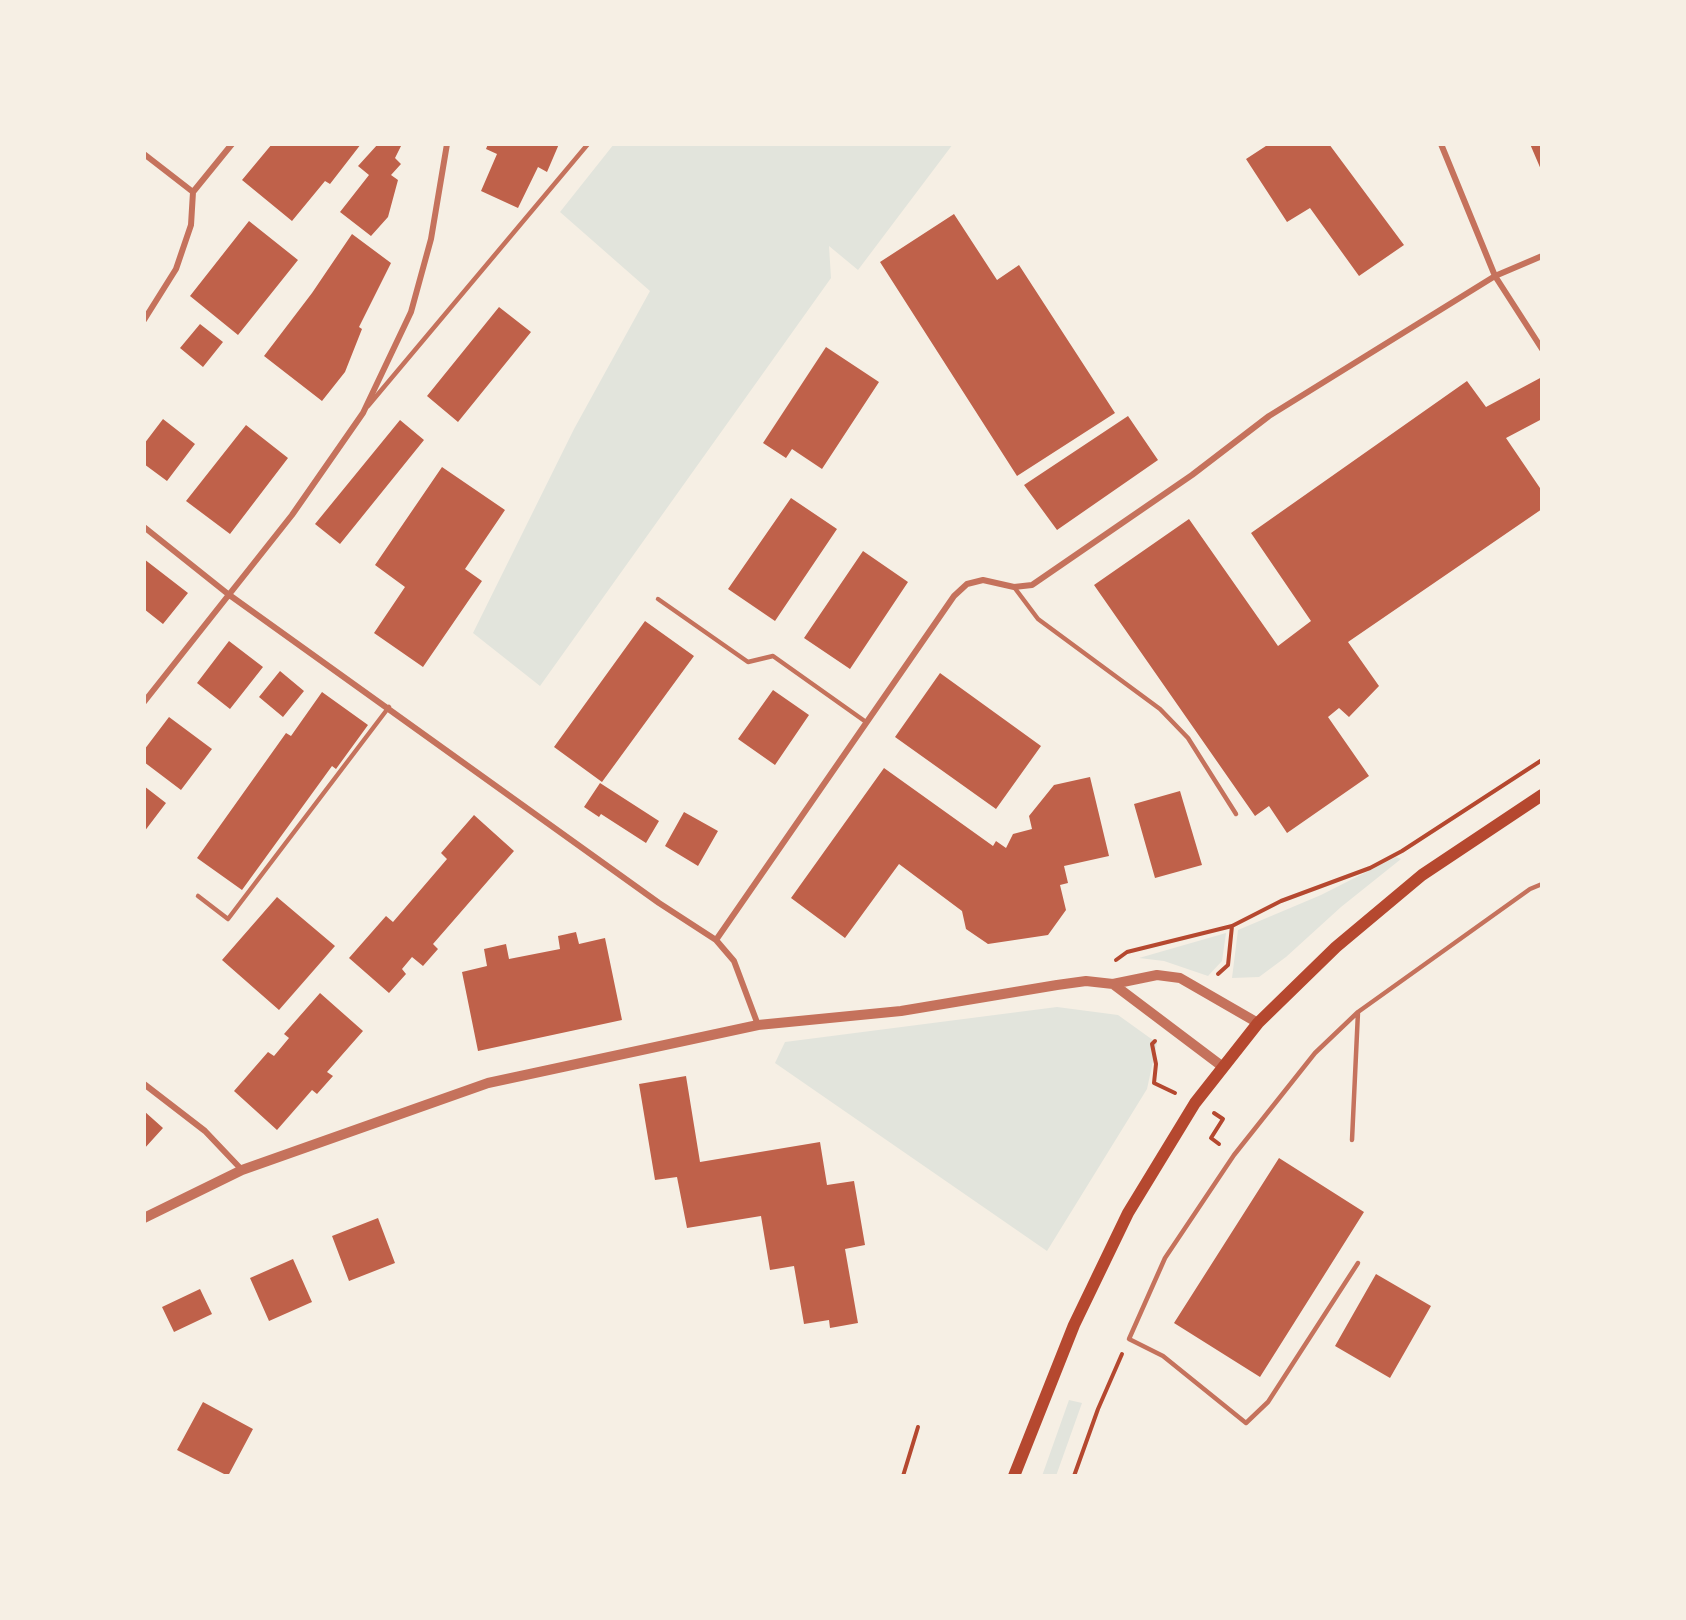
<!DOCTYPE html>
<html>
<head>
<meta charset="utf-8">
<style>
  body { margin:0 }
  #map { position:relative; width:1686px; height:1620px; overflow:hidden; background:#f6efe4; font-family:Arial,sans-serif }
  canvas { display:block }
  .frame { position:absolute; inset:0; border:146px solid #f6efe4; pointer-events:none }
</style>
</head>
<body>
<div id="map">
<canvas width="1686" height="1620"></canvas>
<div class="frame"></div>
</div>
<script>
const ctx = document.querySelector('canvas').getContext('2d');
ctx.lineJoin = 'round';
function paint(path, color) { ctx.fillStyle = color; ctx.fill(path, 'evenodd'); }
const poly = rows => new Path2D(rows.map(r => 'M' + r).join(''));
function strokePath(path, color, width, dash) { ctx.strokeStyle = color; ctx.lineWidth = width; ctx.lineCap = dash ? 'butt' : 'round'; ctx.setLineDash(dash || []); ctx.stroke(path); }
paint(poly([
  [614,144,953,144,858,270,829,246,831,278,540,686,473,633,574,429,650,291,560,212],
  [1396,857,1401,859,1341,907,1286,957,1259,977,1232,978,1238,930,1321,895],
  [1226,933,1222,961,1208,976,1164,961,1139,958],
  [1057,1007,1118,1015,1157,1043,1147,1089,1047,1251,775,1063,785,1042],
  [1069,1400,1082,1403,1056,1476,1042,1476]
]), '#e2e4dc');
paint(poly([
  [272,144,361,144,330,184,325,181,292,221,242,180],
  [378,144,402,144,395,158,401,164,391,175,398,180,388,217,371,236,340,212,369,175,358,166],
  [488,144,559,144,547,172,538,167,518,208,481,191,497,154,486,149],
  [1269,144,1329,144,1404,245,1359,276,1310,208,1287,222,1246,159],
  [1530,144,1542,144,1542,172],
  [954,214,997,280,1019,265,1115,413,1017,476,880,262],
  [249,221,298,260,238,335,190,296],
  [352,234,391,263,359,327,362,329,345,372,322,401,264,356,312,293],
  [499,307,531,332,458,422,427,396],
  [200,324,223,342,203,367,180,348],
  [826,347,879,382,822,469,792,449,786,458,763,443],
  [1542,377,1542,419,1506,438,1542,491,1542,509,1348,642,1379,686,1349,717,1339,708,1328,717,1369,776,1287,833,1269,806,1255,816,1094,585,1189,519,1278,646,1311,621,1251,533,1467,381,1486,407],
  [1128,416,1158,460,1057,530,1024,485],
  [163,419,195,444,167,481,144,464,144,444],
  [400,420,424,440,340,544,315,524],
  [246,425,288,458,230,534,186,501],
  [442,467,505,510,465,569,482,581,423,667,374,633,405,587,375,565],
  [791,498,837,529,775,621,728,589],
  [863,551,908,582,850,669,804,638],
  [144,559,188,593,163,624,144,609],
  [645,621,694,656,602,782,554,747],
  [229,641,263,667,230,709,197,683],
  [280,671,304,691,283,717,259,697],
  [940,673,1041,746,996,809,895,737],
  [773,690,809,715,775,765,738,739],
  [322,692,368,725,336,769,332,766,242,890,197,858,286,733,291,736],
  [169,717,212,749,181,790,144,762,144,750],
  [884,768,993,846,996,841,1006,848,1013,834,1032,829,1029,816,1054,785,1090,777,1109,856,1064,866,1068,883,1060,885,1066,910,1048,935,988,944,966,929,962,911,899,864,845,938,791,898],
  [600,783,659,821,646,843,601,814,599,817,584,807],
  [144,786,166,803,144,832],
  [1180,791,1202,865,1155,878,1134,804],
  [684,812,718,831,698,866,665,846],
  [474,815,514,851,433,944,438,949,423,966,412,957,402,969,406,974,389,993,349,958,386,916,393,922,447,859,441,853],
  [277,897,335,946,279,1010,222,960],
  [576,932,579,944,605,938,622,1020,478,1051,462,972,487,966,484,949,506,944,509,959,560,949,558,936],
  [320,993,363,1031,327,1072,333,1076,317,1094,312,1090,277,1130,234,1091,268,1052,274,1056,289,1038,284,1034],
  [686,1076,700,1162,820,1142,827,1185,854,1181,865,1245,845,1249,858,1323,830,1328,829,1320,804,1324,794,1266,770,1270,761,1216,687,1228,677,1177,655,1180,639,1084],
  [144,1111,163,1128,144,1149],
  [1279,1158,1364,1212,1260,1377,1174,1323],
  [378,1218,395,1263,349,1281,332,1236],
  [293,1259,312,1302,269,1321,250,1278],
  [1376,1274,1431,1306,1390,1378,1335,1346],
  [200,1289,212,1314,174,1332,162,1307],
  [203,1402,253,1429,228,1476,177,1450]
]), '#bf614a');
strokePath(poly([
  [1116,960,1127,952,1232,926,1281,901,1370,868,1402,851,1542,760],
  [1218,974,1228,965,1232,926],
  [1155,1041,1152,1044,1156,1064,1154,1083,1175,1093],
  [1214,1113,1223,1119,1211,1138,1219,1144],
  [903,1476,918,1427],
  [1074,1476,1098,1409,1122,1354]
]), '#b5482f', 4);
strokePath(poly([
  [368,406,588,144],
  [1014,587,1038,619,1160,709,1188,738,1236,814],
  [658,599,748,662,773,656,866,722],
  [198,896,228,919,389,707],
  [1352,1140,1358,1012],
  [1358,1263,1268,1402,1246,1423,1163,1356,1129,1339,1165,1258,1234,1155,1315,1053,1358,1012,1530,889,1542,884]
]), '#c5725c', 4.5);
strokePath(poly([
  [1441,144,1495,276,1542,349],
  [144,154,193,192,191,225,176,269,144,320],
  [193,192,232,144],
  [144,527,228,594,659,903,716,940,734,961,758,1025],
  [144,702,292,515,363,413,411,312,431,239,447,144],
  [716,940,954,596,967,584,983,580,1014,587,1032,585,1192,475,1269,416,1495,276,1542,256],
  [144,1084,205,1131,242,1170]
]), '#c5725c', 6);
strokePath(poly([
  [1113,984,1223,1067],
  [144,1218,242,1170,488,1083,758,1025,901,1011,1057,985,1086,981,1113,984,1157,975,1180,978,1258,1023]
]), '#c5725c', 10);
strokePath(poly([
  [1014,1476,1074,1325,1128,1213,1195,1103,1258,1023,1336,947,1422,875,1542,795]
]), '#b5482f', 12);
</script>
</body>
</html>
